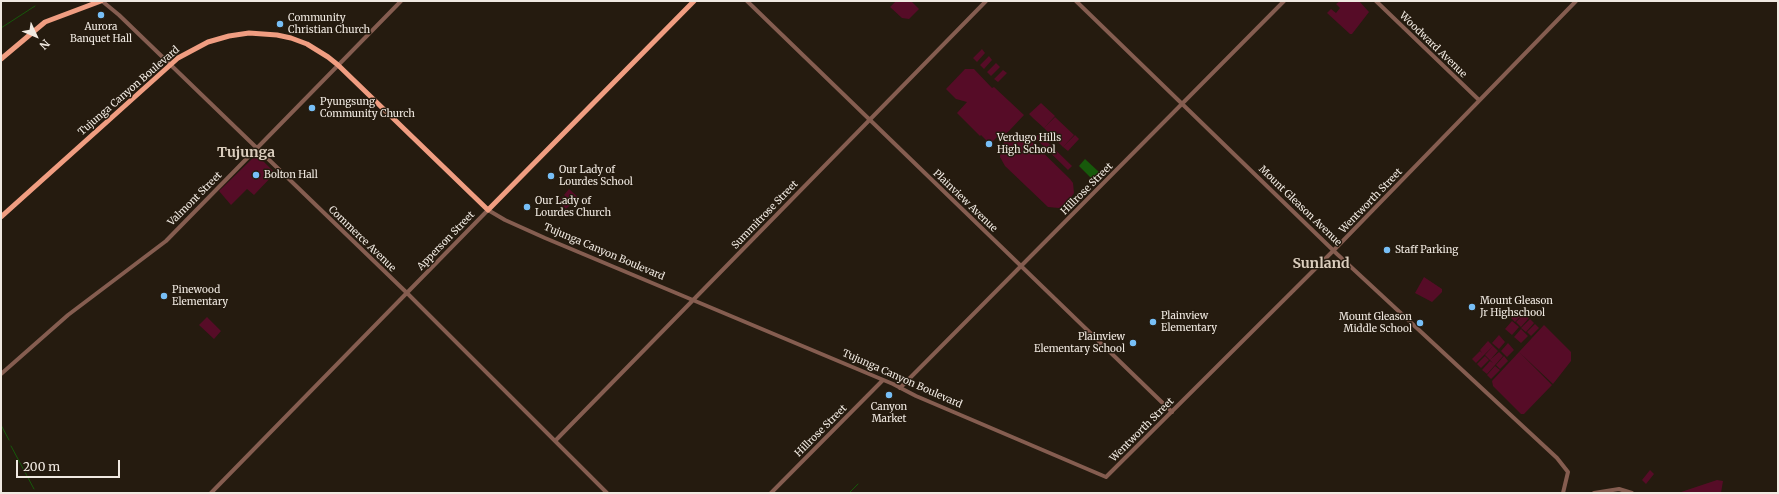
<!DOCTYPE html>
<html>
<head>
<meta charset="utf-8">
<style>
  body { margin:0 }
  #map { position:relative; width:1779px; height:494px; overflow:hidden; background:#251b0f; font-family:Merriweather,serif }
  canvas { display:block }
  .frame { position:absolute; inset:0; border:2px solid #f0e9e1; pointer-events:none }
  .north { position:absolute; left:16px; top:16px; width:40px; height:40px; -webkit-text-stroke:3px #251b0f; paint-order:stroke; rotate:134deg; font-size:11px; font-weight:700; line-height:16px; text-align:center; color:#f0e9e1 }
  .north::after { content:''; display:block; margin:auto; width:14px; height:18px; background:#f0e9e1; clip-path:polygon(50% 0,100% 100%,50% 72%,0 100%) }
  .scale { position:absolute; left:16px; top:460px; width:104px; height:18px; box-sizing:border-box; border:2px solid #f0e9e1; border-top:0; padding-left:5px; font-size:12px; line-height:14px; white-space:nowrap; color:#f0e9e1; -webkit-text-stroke:3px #251b0f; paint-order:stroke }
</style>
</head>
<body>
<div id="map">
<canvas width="1779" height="494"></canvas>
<div class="frame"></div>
<div class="north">N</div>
<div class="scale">200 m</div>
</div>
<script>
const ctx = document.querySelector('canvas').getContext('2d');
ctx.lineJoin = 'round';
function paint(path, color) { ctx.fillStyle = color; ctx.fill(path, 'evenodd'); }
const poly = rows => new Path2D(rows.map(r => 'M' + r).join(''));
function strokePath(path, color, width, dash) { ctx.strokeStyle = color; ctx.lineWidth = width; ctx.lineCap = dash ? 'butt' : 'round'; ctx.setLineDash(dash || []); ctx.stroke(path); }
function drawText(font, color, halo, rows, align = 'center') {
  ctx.font = font + ' Merriweather,serif'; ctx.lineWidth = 3; ctx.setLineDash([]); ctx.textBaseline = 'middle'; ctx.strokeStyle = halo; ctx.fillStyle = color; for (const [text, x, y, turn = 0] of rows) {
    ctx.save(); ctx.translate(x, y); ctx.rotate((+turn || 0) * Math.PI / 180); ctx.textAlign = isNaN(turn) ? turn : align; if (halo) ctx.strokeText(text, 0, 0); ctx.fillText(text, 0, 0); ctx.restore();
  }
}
paint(poly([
  [896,1,911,1,919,9,909,19,902,18,890,7],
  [1340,1,1359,1,1369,12,1352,34,1350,34,1327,13,1331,9,1336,13,1340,8,1336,4],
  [982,49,985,53,977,62,973,58],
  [989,56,992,60,984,69,980,65],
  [996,63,1000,67,991,76,987,72],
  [965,69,974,69,992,88,994,87,1024,115,1009,131,1001,137,999,135,992,142,988,142,981,135,980,136,957,113,967,102,956,99,946,89],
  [1003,70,1007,73,998,82,994,79],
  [1041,103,1055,116,1044,128,1034,119,1040,113,1034,119,1029,114],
  [1055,117,1074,135,1063,147,1054,138,1059,131,1053,137,1044,128],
  [1039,134,1072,166,1068,170,1035,138],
  [1016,135,1026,136,1070,179,1073,183,1074,193,1067,203,1059,208,1048,207,1005,166,1000,157,1001,146,1007,139],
  [1075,135,1079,139,1068,151,1063,147],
  [255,156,258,156,275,173,254,195,247,189,231,205,219,191],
  [569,189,579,198,574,204,564,195],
  [563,196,571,204,566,209,558,201],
  [1424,277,1442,289,1442,292,1432,302,1415,293],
  [1519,309,1524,313,1515,322,1511,318],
  [1524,314,1529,318,1521,327,1516,322],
  [207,317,221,331,214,339,199,325],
  [1530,319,1534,323,1526,332,1521,328],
  [1512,321,1519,327,1512,335,1505,329],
  [1535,324,1539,328,1531,336,1527,332],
  [1544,325,1571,352,1571,361,1553,384,1519,352],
  [1521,329,1528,336,1521,343,1514,337],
  [1499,335,1505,342,1499,349,1492,343],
  [1488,341,1493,346,1476,363,1472,359,1480,351,1482,353,1480,350],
  [1508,343,1514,350,1507,357,1501,351],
  [1493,346,1498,351,1490,360,1485,355],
  [1499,352,1503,356,1487,374,1482,370,1490,361,1493,363,1490,360],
  [1519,352,1552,385,1524,414,1521,414,1493,386,1492,381],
  [1485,356,1489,360,1481,368,1477,364],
  [1504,356,1508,361,1500,369,1496,365],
  [1495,366,1500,370,1491,379,1487,375],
  [1650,470,1654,474,1646,484,1642,480],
  [1717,480,1723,481,1721,493,1678,493]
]), '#560c27');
paint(poly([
  [1085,159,1099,172,1092,179,1079,166]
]), '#17590b');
strokePath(poly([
  [1,28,35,6],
  [1,425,9,440],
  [11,446,34,489],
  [849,493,858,484]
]), '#17590b', 1);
strokePath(poly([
  [102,1,119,15,407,293,607,493],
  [747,1,1172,412],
  [1076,1,1337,254,1557,458,1568,472,1563,493],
  [1376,1,1479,100],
  [1,374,68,315,166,241,401,1],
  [900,388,1284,1],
  [555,441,986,1],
  [211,493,488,210,505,220,545,238,893,384,916,396,1106,477,1333,251,1576,1],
  [771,493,883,380],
  [1594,493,1619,489,1632,493]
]), '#855d50', 4);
strokePath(poly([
  [1,59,45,22,101,1],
  [1,217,178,58,208,42,229,36,249,33,277,35,291,38,307,44,328,57,338,65,488,210,694,1]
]), '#f09d81', 5);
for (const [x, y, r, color] of [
  [101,15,4,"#77bff7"],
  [280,24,4,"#77bff7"],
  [312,108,4,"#77bff7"],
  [989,144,4,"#77bff7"],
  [256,175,4,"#77bff7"],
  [551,176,4,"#77bff7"],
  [527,207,4,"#77bff7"],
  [1387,250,4,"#77bff7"],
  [164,296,4,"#77bff7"],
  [1472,307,4,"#77bff7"],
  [1153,322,4,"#77bff7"],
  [1420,323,4,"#77bff7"],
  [1133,343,4,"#77bff7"],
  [889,395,4,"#77bff7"]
]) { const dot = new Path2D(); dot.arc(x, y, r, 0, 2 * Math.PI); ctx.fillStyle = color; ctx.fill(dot); strokePath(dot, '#251b0f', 1.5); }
drawText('10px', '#f0e9e1', '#251b0f', [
  ["Community",288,18],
  ["Christian Church",288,30],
  ["Aurora",101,27,"center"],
  ["Banquet Hall",101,39,"center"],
  ["Pyungsung",320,102],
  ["Community Church",320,114],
  ["Verdugo Hills",997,138],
  ["High School",997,150],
  ["Our Lady of",559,170],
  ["Lourdes School",559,182],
  ["Bolton Hall",264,175],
  ["Our Lady of",535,201],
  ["Lourdes Church",535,213],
  ["Staff Parking",1395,250],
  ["Pinewood",172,290],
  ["Elementary",172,302],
  ["Mount Gleason",1480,301],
  ["Jr Highschool",1480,313],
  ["Plainview",1161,316],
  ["Elementary",1161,328],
  ["Mount Gleason",1412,317,"right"],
  ["Middle School",1412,329,"right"],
  ["Plainview",1125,337,"right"],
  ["Elementary School",1125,349,"right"],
  ["Canyon",889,407,"center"],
  ["Market",889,419,"center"]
], 'left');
drawText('10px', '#f0e9e1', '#251b0f', [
  ["Woodward Avenue",1433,45,44],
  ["Tujunga Canyon Boulevard",129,91,-41],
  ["Hillrose Street",1087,189,-45],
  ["Valmont Street",195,199,-45],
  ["Plainview Avenue",965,201,44],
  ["Wentworth Street",1371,201,-46],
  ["Mount Gleason Avenue",1300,206,44],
  ["Summitrose Street",765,215,-46],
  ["Commerce Avenue",362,239,44],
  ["Apperson Street",446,241,-46],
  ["Tujunga Canyon Boulevard",604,252,23],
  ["Tujunga Canyon Boulevard",902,379,24],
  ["Wentworth Street",1142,430,-45],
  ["Hillrose Street",821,431,-45]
]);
drawText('bold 14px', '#dacdbd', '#251b0f', [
  ["Tujunga",246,153],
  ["Sunland",1321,264]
]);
</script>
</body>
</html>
